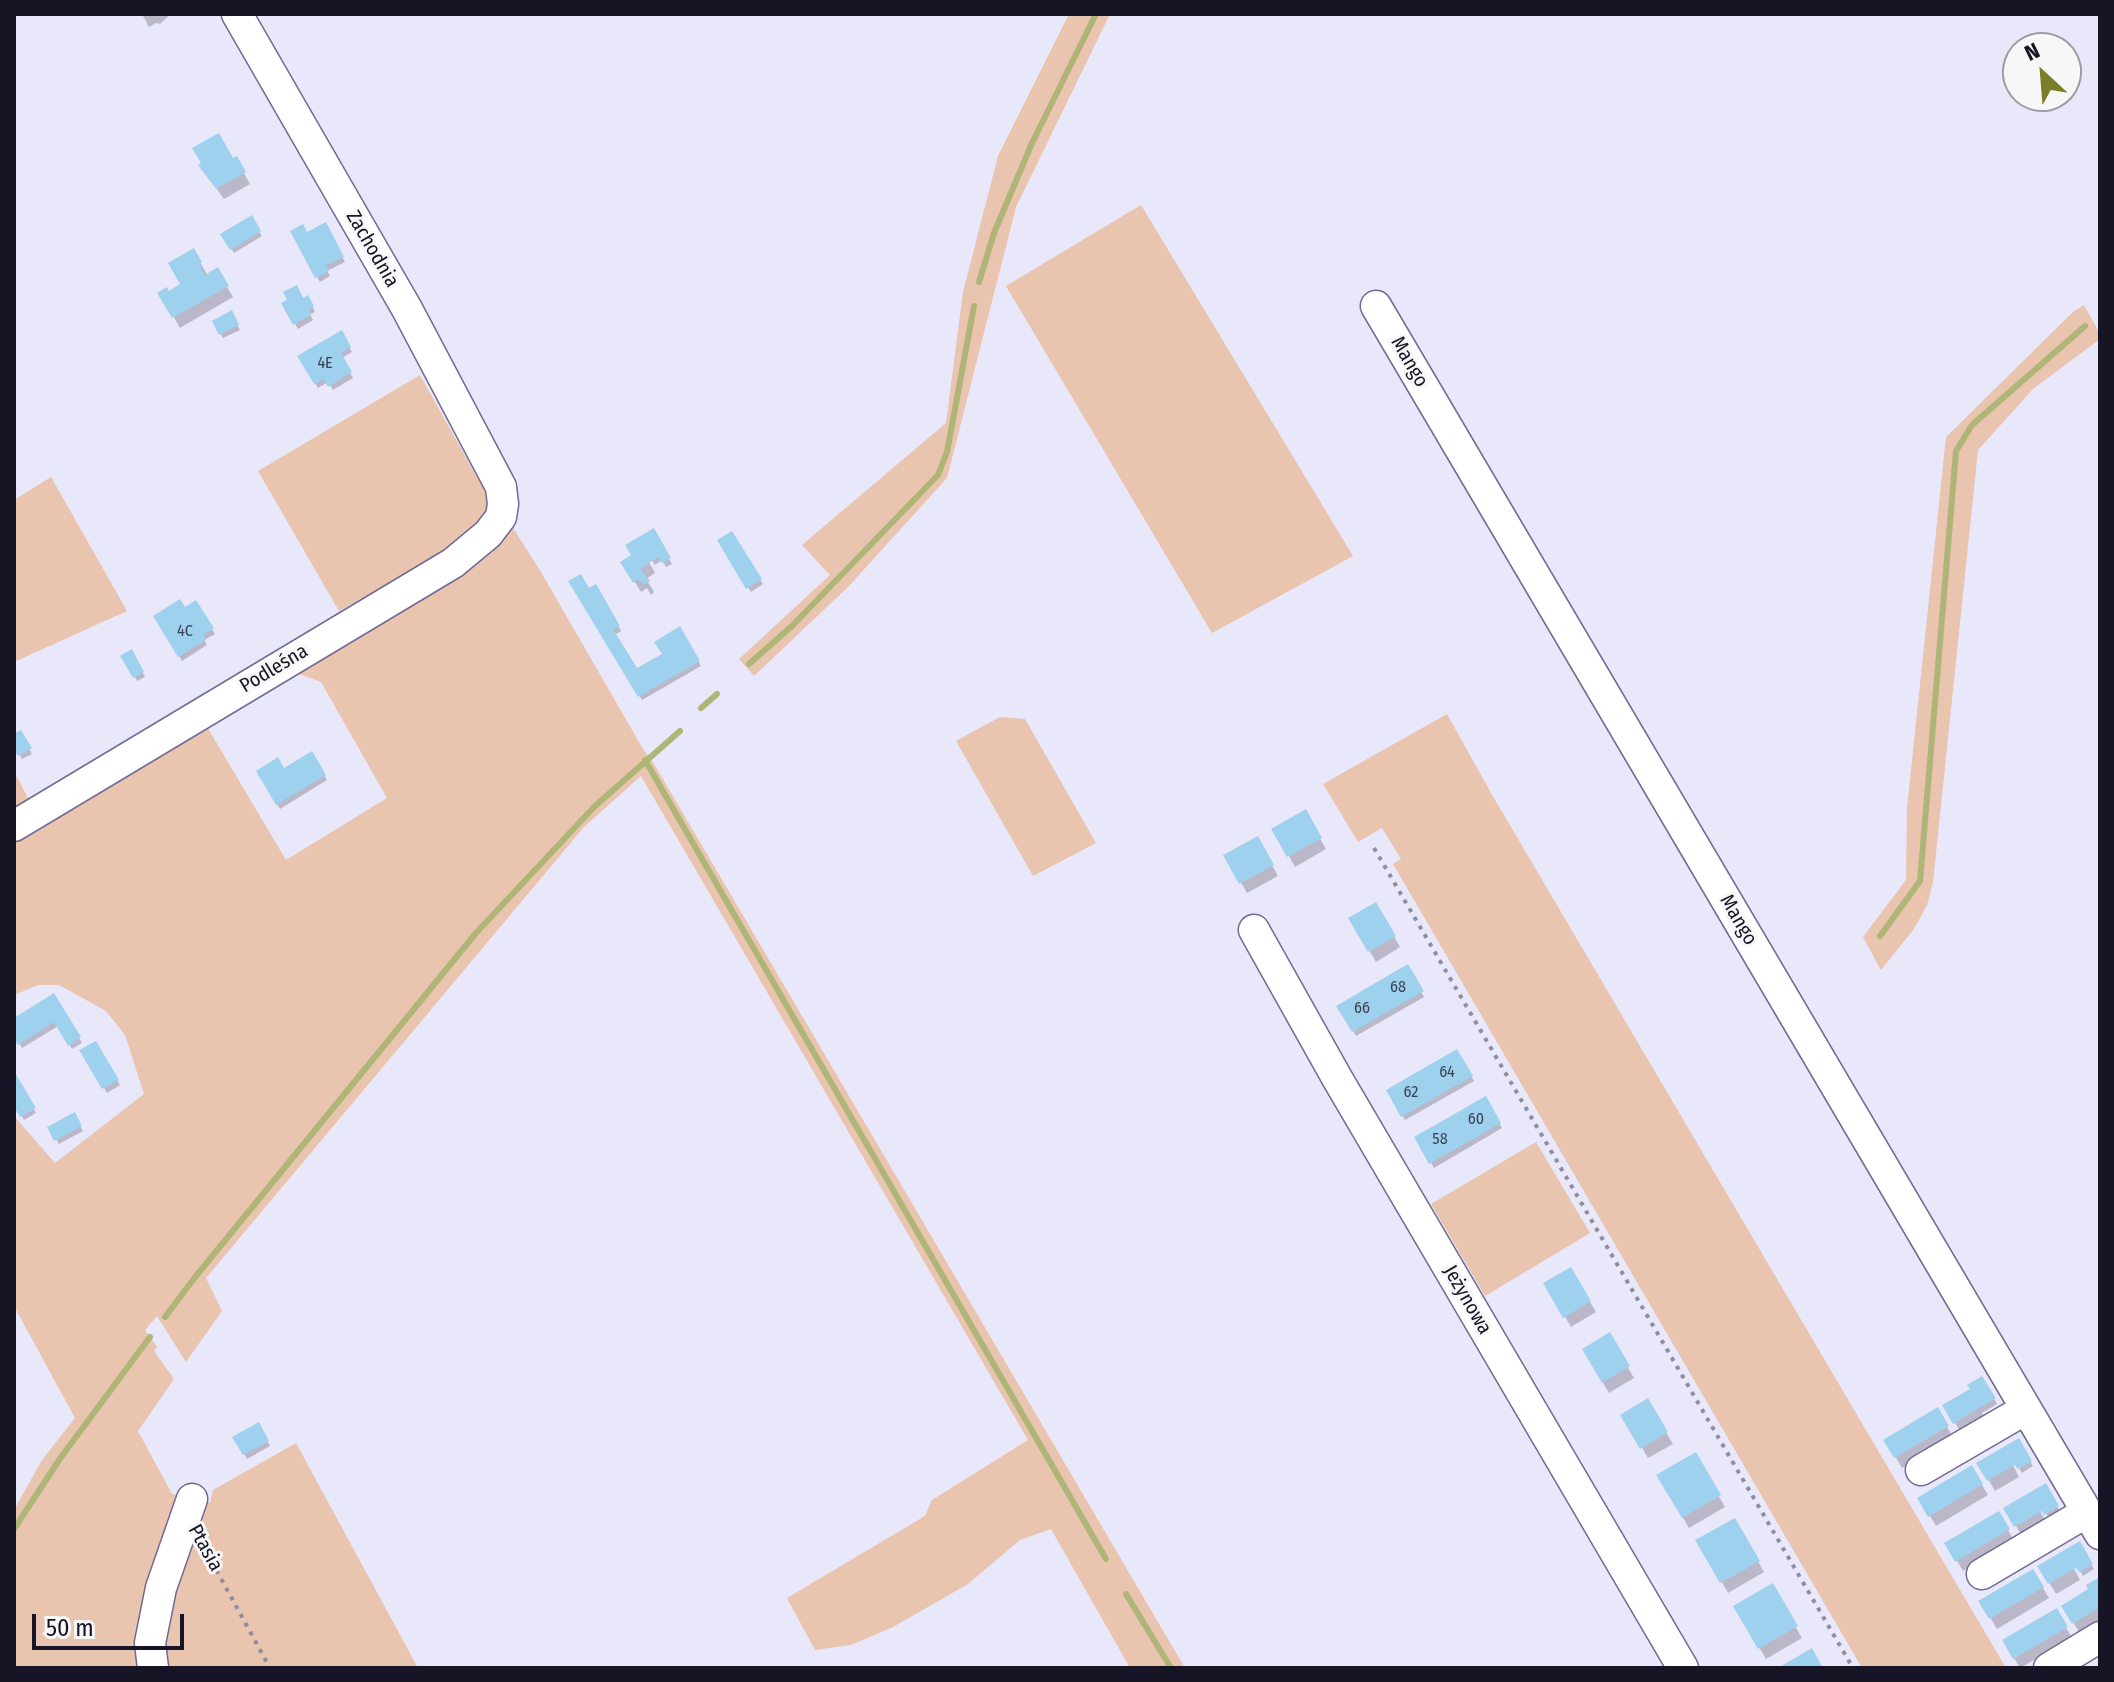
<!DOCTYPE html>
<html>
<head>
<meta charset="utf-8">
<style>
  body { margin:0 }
  #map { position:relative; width:2114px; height:1682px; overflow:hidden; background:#e9e7fa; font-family:"Fira Sans Condensed",sans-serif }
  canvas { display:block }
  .frame { position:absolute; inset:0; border:16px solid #171425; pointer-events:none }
  .north { position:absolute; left:2002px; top:32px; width:80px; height:80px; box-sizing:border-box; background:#f7f7f7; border:2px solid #9d9ca3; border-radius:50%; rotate:334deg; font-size:22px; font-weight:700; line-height:32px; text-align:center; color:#171425 }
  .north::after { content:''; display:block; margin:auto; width:28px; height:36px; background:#797e28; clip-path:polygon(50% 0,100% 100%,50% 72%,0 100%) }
  .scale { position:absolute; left:32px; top:1614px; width:152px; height:36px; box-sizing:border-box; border:4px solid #171425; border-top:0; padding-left:10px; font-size:24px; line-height:28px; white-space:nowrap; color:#171425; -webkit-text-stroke:6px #f7f7f7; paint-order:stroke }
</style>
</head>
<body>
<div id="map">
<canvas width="2114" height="1682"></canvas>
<div class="frame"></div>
<div class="north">N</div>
<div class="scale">50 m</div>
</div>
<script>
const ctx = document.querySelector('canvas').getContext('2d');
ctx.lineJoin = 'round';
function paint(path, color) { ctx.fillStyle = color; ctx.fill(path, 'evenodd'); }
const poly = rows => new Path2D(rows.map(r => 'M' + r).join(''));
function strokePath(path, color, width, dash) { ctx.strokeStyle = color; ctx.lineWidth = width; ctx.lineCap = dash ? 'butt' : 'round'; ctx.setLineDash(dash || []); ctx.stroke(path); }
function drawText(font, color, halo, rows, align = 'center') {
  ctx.font = font + ' "Fira Sans Condensed",sans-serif'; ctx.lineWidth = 6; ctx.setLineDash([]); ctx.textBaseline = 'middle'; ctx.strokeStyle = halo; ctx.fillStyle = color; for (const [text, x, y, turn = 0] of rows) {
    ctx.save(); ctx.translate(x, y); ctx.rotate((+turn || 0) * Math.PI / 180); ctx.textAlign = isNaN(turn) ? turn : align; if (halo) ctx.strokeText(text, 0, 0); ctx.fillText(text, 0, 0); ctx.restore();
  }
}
paint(poly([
  [1069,14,1110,14,1016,207,947,478,848,587,754,676,739,659,830,575,802,545,946,423,963,292,998,156],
  [1141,205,1353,556,1212,633,1006,286],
  [2084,305,2100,334,2100,339,2033,389,1978,450,1933,882,1927,905,1914,929,1881,970,1863,937,1906,880,1907,808,1946,437,2074,311],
  [420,375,493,506,468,540,339,611,258,471],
  [51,477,127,611,14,662,14,500],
  [510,523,541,572,643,749,654,764,1185,1668,1130,1668,1051,1529,1020,1540,968,1584,893,1627,851,1645,815,1650,787,1598,925,1516,932,1500,1028,1440,641,776,584,827,206,1278,222,1311,186,1362,157,1316,145,1330,157,1347,154,1351,174,1379,138,1431,172,1494,210,1503,213,1490,296,1443,418,1668,14,1668,14,1510,42,1460,75,1418,14,1306,14,1116,55,1163,144,1094,125,1035,106,1011,59,985,38,985,14,995,14,834,203,720,286,860,387,798,321,682,288,670],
  [1447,714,1491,793,2006,1668,1862,1668,1393,864,1401,859,1382,828,1358,842,1323,784],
  [1000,717,1025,719,1096,843,1033,876,956,741],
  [14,771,30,802,14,813],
  [1536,1142,1590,1233,1485,1296,1431,1204]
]), '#e9c4af');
paint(poly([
  [142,14,171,14,160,24,156,23,149,27],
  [236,159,250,184,224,199,200,166],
  [251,218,262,236,234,253,223,234],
  [325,225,345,262,327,271,330,276,320,282,292,232,306,235],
  [193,250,208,276,217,270,233,297,180,328,160,293,168,293,183,285],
  [308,298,315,312,310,314,313,320,298,329,284,304],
  [231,313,240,330,223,338,214,322],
  [341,333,352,352,342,358,353,378,333,390,328,382,318,388,300,357],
  [653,531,672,564,666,567,662,560,655,565,650,557,647,559,655,573,646,579,654,592,651,595,647,588,641,592,623,563,634,556],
  [731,534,763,584,751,592,719,541],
  [571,582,588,591,595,587,621,631,614,635,636,671,664,654,679,629,701,666,642,700],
  [195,602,215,634,204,640,207,645,182,661,155,617,184,609],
  [131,652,145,677,137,681,123,656],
  [20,733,32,754,22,759,14,745,14,736],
  [312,754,327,780,280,809,258,772,284,771],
  [1305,812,1326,849,1295,867,1274,829],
  [1257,839,1278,876,1247,893,1226,856],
  [1375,904,1400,947,1376,962,1351,919],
  [1408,967,1424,997,1356,1036,1339,1006],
  [54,996,82,1043,72,1049,58,1026,22,1048,14,1035,14,1020],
  [95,1043,120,1085,107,1093,82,1051],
  [1457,1052,1474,1081,1405,1120,1388,1091],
  [14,1075,36,1113,24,1120,14,1103],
  [1485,1099,1502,1128,1434,1168,1417,1138],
  [74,1115,83,1131,59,1144,50,1128],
  [1571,1270,1596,1312,1571,1327,1546,1284],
  [1609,1335,1634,1378,1609,1393,1584,1350],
  [1982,1379,1997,1404,1982,1413,1985,1419,1961,1433,1945,1406,1973,1389],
  [1647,1401,1673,1444,1648,1458,1623,1415],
  [1937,1410,1953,1437,1902,1468,1886,1441],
  [258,1425,270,1446,247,1459,235,1437],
  [2018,1441,2033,1466,2022,1473,2015,1461,2012,1463,2019,1477,1995,1491,1979,1463],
  [1695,1455,1725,1507,1689,1528,1659,1476],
  [1972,1468,1988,1495,1936,1526,1920,1499],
  [2045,1486,2060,1511,2049,1518,2039,1502,2036,1504,2046,1522,2022,1536,2006,1509],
  [1999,1513,2014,1541,1963,1571,1947,1544],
  [1734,1520,1764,1572,1728,1593,1698,1541],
  [2079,1544,2094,1569,2083,1576,2074,1561,2071,1563,2080,1580,2056,1594,2040,1567],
  [2033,1571,2049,1598,1997,1629,1981,1602],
  [2100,1579,2100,1622,2080,1634,2064,1606,2091,1590],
  [1772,1586,1802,1638,1766,1659,1736,1607],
  [2056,1611,2072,1638,2020,1668,2004,1641]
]), '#0003');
strokePath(poly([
  [979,282,994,233,1032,143,1096,14],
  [749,664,792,626,938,475,947,452,974,306],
  [701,708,717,694],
  [645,760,1106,1559],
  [1880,936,1920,881,1956,451,1972,425,2085,326],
  [165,1317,196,1276,476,933,595,806,680,731],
  [14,1529,59,1460,150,1337],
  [1126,1594,1171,1668]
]), '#afb477', 6);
paint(poly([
  [219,133,233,158,237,156,246,172,216,189,198,165,201,163,192,148],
  [252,215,261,231,230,250,220,234],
  [326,222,344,257,326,265,329,271,315,278,290,231,303,224,307,232],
  [194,248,202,262,199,264,205,275,218,267,229,286,172,318,157,293,167,287,169,291,180,284,168,263],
  [297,285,303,298,308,295,314,306,309,309,312,314,293,325,281,303,287,300,283,292],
  [232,310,239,325,219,335,212,321],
  [342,330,351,347,341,353,352,372,328,387,324,379,314,384,297,356],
  [654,528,671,558,662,563,658,557,640,569,650,581,643,585,639,579,633,583,620,562,631,555,625,545],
  [732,531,762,579,746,589,717,540],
  [581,574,589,588,596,584,620,626,613,629,637,668,662,654,654,642,680,626,700,661,638,697,568,581],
  [180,599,185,607,196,600,214,628,203,635,206,640,178,657,153,616],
  [132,649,144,672,133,678,120,656],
  [21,730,32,748,18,756,14,749,14,734],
  [312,751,326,775,276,805,256,771,278,757,284,768],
  [1306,809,1322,838,1287,857,1271,829],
  [1258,836,1274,865,1239,884,1223,855],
  [1376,902,1396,936,1368,952,1348,918],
  [1408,964,1424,991,1352,1032,1336,1006],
  [54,993,81,1037,68,1046,54,1022,18,1045,14,1038,14,1018],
  [96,1041,119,1080,102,1089,79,1050],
  [1457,1049,1473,1076,1401,1117,1386,1090],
  [14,1071,36,1108,20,1117,14,1107],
  [1486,1096,1501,1123,1429,1164,1414,1137],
  [75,1112,82,1126,54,1141,47,1127],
  [1571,1267,1591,1301,1563,1318,1543,1283],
  [1610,1332,1630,1366,1602,1383,1582,1349],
  [1982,1376,1996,1398,1953,1424,1942,1405,1970,1389,1967,1385],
  [1648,1398,1668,1432,1640,1449,1620,1415],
  [1938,1407,1949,1426,1894,1458,1883,1440],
  [259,1422,269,1441,243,1455,232,1437],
  [2019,1438,2032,1461,2018,1469,2015,1465,1987,1481,1976,1463],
  [1696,1452,1721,1495,1682,1518,1656,1475],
  [1972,1465,1983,1484,1928,1517,1917,1498],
  [2046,1483,2059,1506,2044,1515,2042,1511,2014,1527,2003,1508],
  [1999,1511,2010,1529,1955,1562,1944,1543],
  [1735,1518,1760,1561,1720,1583,1695,1540],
  [2080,1541,2093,1564,2079,1572,2076,1568,2048,1584,2037,1566],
  [2033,1569,2044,1587,1989,1619,1978,1601],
  [2100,1577,2100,1607,2072,1624,2061,1606,2088,1589,2086,1585],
  [1773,1583,1798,1626,1758,1649,1733,1606],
  [2057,1608,2068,1627,2013,1659,2002,1640],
  [1812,1648,1823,1668,1778,1668]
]), '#9ed1ed');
const minor = poly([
  [1376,306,2100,1534],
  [14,826,453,563,488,534,501,517,503,504,501,487,407,309,237,14],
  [1254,930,1337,1078,1683,1668],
  [1921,1470,2026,1409],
  [1982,1574,2087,1512],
  [153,1668,150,1643,161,1588,192,1499],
  [2049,1668,2100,1637]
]);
strokePath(minor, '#716a94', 33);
strokePath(poly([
  [1374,848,1853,1668],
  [202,1544,270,1668]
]), '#908d9f', 4, [4, 6]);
strokePath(minor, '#fff', 30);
drawText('16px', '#394357', null, [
  ["4E",325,364],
  ["4C",185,632],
  ["68",1398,988],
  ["66",1362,1009],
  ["64",1447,1073],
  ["62",1411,1093],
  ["60",1476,1120],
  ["58",1440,1140]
]);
drawText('20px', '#171425', '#f7f7f7', [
  ["Zachodnia",372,249,60],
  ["Mango",1409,362,60],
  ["Podleśna",274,669,-31],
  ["Mango",1738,920,60],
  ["Jeżynowa",1467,1300,60],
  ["Ptasia",205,1548,61]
]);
</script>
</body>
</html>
